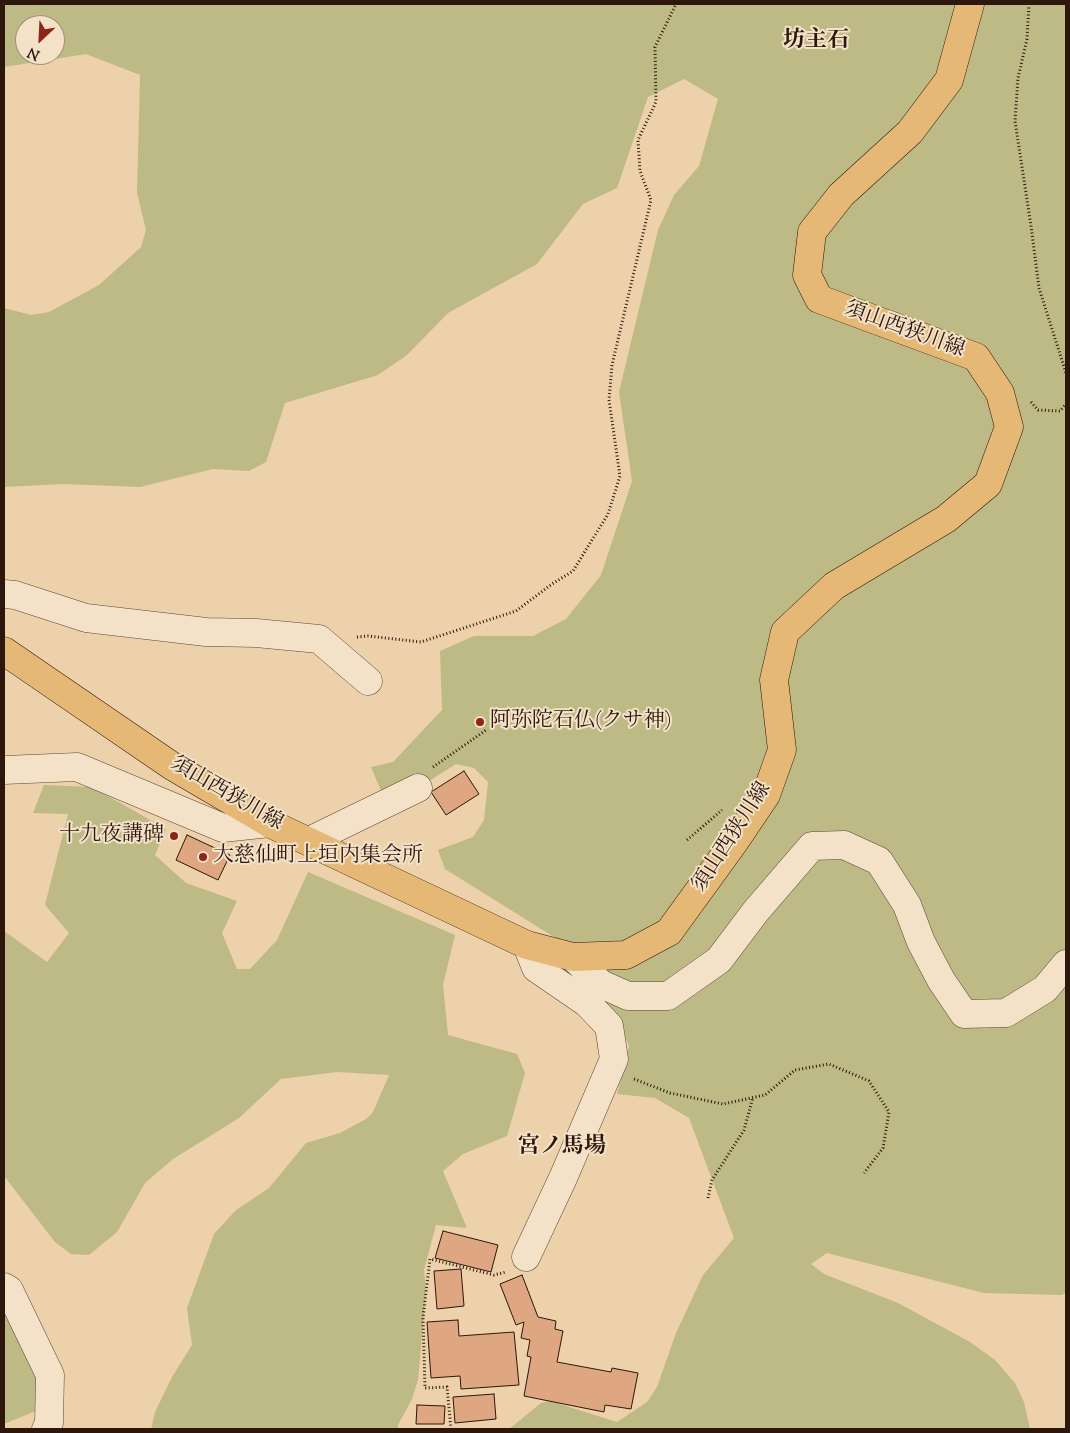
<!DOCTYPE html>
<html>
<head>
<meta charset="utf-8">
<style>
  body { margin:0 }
  #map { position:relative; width:1070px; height:1433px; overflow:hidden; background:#ecd1ab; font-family:"Sorts Mill Goudy",serif }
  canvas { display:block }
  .frame { position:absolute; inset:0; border:5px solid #2d160c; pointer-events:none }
  .north { position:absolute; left:15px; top:15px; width:50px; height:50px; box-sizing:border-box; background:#f3e1c8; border:1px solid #a4907d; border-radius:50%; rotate:205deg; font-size:14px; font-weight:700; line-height:20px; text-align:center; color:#2d160c }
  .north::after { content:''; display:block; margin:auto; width:18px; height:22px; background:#8f2418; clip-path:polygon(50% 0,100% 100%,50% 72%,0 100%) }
</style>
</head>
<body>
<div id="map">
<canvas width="1070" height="1433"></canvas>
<div class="frame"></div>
<div class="north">N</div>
</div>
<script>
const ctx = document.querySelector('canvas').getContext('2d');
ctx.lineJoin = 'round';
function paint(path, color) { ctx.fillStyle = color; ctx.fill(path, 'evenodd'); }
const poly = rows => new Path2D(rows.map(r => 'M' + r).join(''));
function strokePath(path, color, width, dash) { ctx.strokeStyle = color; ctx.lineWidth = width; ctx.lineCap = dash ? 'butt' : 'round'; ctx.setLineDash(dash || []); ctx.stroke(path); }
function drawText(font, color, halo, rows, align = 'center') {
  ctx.font = font + ' "Sorts Mill Goudy","Noto Serif JP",serif'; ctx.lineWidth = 4; ctx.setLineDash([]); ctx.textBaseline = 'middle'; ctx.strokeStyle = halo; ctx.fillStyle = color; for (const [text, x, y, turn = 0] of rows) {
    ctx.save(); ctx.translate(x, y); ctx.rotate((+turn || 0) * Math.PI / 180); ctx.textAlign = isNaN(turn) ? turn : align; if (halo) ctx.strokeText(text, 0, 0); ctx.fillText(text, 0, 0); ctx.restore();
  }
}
paint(poly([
  [4,4,1066,4,1066,1293,1061,1295,984,1293,827,1253,811,1264,824,1274,898,1303,970,1342,995,1360,1015,1383,1024,1402,1030,1429,509,1429,541,1403,550,1401,617,1422,647,1402,657,1387,676,1333,703,1275,734,1238,689,1118,655,1098,617,1094,629,1046,616,1015,587,991,609,942,562,942,445,869,438,850,473,837,484,820,488,782,474,768,456,764,388,807,371,767,393,762,442,710,440,651,474,636,533,636,566,619,601,575,632,481,619,392,658,230,674,195,699,166,718,99,684,79,648,97,617,188,583,204,537,264,448,313,407,355,378,375,285,403,266,462,249,471,213,469,140,487,63,484,4,487,4,308,31,315,49,312,99,285,141,247,146,230,137,193,140,75,86,54,4,67],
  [25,25,55,25,55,55,25,55],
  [44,785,92,787,166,829,155,855,186,883,237,901,222,933,237,969,250,969,277,940,308,872,455,935,443,985,448,1035,517,1054,525,1073,507,1136,463,1154,443,1171,467,1228,436,1225,424,1270,426,1290,418,1380,412,1399,398,1425,398,1429,151,1429,155,1412,172,1377,192,1345,187,1308,214,1234,236,1210,269,1188,306,1143,340,1133,366,1119,373,1112,389,1075,337,1072,281,1079,239,1118,173,1159,145,1183,117,1232,89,1255,71,1254,55,1242,4,1176,4,931,47,962,69,933,45,905,68,814,33,813],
  [4,1312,44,1369,48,1406,4,1424]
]), '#bdba85');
const building = poly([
  [464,771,479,794,446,815,431,792,464,771],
  [187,835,230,855,218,880,176,860,187,835],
  [443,1231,498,1245,491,1272,435,1258,443,1231],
  [461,1269,464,1306,437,1309,434,1271,461,1269],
  [522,1275,538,1317,556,1321,555,1329,563,1331,557,1362,611,1372,612,1368,638,1373,631,1409,605,1405,604,1412,524,1396,531,1357,527,1356,530,1340,521,1338,524,1322,516,1325,500,1284,522,1275],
  [458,1320,459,1336,514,1332,519,1385,461,1389,460,1376,431,1378,427,1322,458,1320],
  [494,1394,496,1419,455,1423,453,1397,494,1394],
  [417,1405,445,1406,444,1424,416,1424,417,1405]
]);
paint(building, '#dea681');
strokePath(building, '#2d160c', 1);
const minor = poly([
  [4,594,15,595,86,618,206,632,256,633,319,639,368,681],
  [4,770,77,767,223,828,269,823],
  [309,841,418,788],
  [573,957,601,984,628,996,668,996,719,960,756,911,812,846,844,845,879,861,907,905,921,942,941,980,964,1014,1006,1013,1045,989,1066,964],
  [526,1257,563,1178,614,1059,609,1026,587,1003,536,968,527,945],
  [4,1287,9,1290,50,1375,49,1423,46,1429]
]);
const major = poly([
  [4,651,172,766,269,823,527,945,573,957,626,955,669,932,735,841,766,795,782,750,774,680,785,632,834,586,946,519,988,484,1009,427,1000,393,976,357,819,299,807,275,812,232,841,195,910,132,949,80,970,4]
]);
strokePath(minor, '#5d4534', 29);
strokePath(major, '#2d160c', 29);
strokePath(poly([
  [1029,4,1027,39,1018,78,1015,121,1031,226,1039,288,1066,373],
  [1031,402,1038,410,1060,411,1066,404],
  [357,637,368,636,421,642,516,611,552,584,573,571,608,514,620,476,609,400,612,365,651,200,640,171,638,140,656,102,655,47,676,4],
  [433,767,486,730],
  [687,840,722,810],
  [634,1079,670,1093,723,1104,765,1095,795,1070,829,1064,869,1081,889,1112,883,1148,864,1173],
  [708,1198,712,1180,744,1130,753,1097],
  [451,1429,447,1387,425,1388,423,1318,430,1259,494,1275,506,1272]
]), '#2d160c', 3, [1, 2.5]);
strokePath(minor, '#f3e1c8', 28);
strokePath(major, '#e6b876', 28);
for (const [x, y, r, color] of [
  [480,722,5,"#8f2418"],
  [174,836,5,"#8f2418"],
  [203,857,5,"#8f2418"]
]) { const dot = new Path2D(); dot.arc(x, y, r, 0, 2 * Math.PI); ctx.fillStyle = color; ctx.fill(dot); strokePath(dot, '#f3e1c8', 2); }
drawText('21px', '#2d160c', '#f3e1c8', [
  ["須山西狭川線",904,331,20],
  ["須山西狭川線",226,795,30],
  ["須山西狭川線",733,838,-57]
]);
drawText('21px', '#2d160c', '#f3e1c8', [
  ["阿弥陀石仏(クサ神)",490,722],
  ["十九夜講碑",164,836,"right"],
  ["大慈仙町上垣内集会所",213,857]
], 'left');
drawText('bold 22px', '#2d160c', '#f3e1c8', [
  ["坊主石",816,42],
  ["宮ノ馬場",562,1148]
]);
</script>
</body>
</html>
